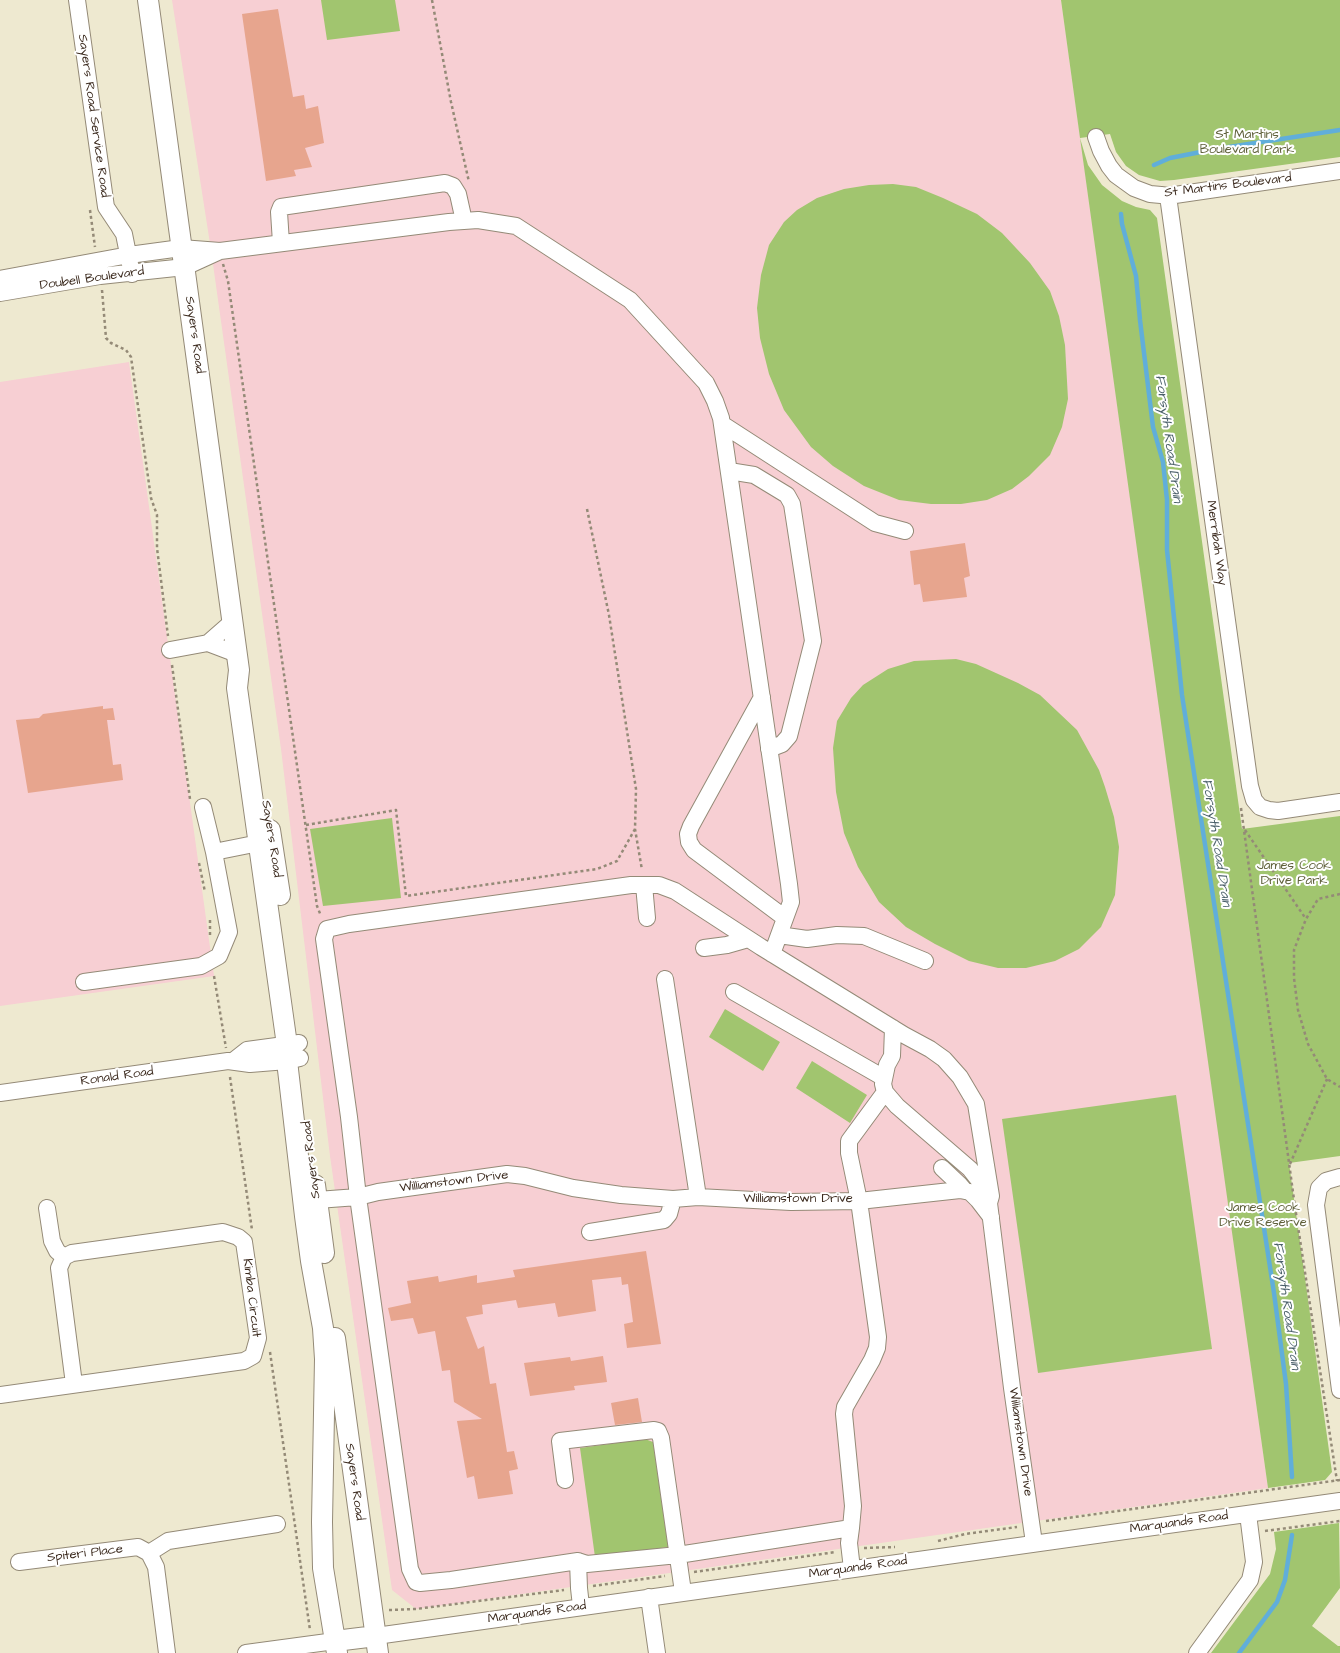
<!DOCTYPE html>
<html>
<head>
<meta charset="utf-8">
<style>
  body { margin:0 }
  canvas { display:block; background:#eee9d0 }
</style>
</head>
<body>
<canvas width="1340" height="1653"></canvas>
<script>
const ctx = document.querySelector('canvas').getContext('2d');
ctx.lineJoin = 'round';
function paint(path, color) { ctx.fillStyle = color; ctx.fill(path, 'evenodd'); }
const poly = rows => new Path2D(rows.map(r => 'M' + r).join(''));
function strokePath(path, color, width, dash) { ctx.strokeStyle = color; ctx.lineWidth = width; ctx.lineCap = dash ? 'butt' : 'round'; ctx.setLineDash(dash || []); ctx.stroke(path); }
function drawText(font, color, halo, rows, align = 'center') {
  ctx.font = font + ' "Architects Daughter",sans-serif'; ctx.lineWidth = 4; ctx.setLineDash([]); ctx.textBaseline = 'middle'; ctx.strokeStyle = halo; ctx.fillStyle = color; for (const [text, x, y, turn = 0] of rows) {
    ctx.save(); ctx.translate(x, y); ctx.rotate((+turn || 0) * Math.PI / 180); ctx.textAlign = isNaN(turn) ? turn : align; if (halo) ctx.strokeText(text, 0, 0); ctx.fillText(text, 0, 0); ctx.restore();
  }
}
paint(poly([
  [172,0,1061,0,1268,1488,416,1609,392,1590,330,1156,281,749,211,250],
  [129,362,214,976,0,1006,0,382]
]), '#f7cfd3');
paint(poly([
  [321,0,395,0,400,31,327,40],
  [1061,0,1340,0,1340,157,1174,180,1160,181,1139,175,1126,166,1116,152,1110,134,1080,138,1088,165,1102,185,1122,201,1136,207,1150,210,1157,218,1242,829,1340,816,1340,1156,1289,1163,1332,1472,1325,1480,1268,1488,1200,1005,1140,571,1080,138],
  [893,184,916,187,943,198,977,214,1002,233,1030,263,1050,291,1059,316,1065,345,1068,399,1062,427,1050,455,1029,476,1012,489,987,500,961,504,931,504,899,500,864,486,833,466,811,447,784,410,769,374,760,338,757,308,761,275,769,245,784,222,797,210,817,198,844,189,869,185],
  [956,659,976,664,1018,683,1040,695,1077,730,1099,770,1105,787,1114,817,1119,847,1115,895,1101,927,1079,949,1055,961,1026,968,998,968,969,961,935,944,906,927,879,902,858,867,844,833,836,792,833,748,837,721,851,698,863,685,888,669,914,661],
  [392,818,401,898,323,906,310,829],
  [725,1009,780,1042,763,1071,709,1037],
  [812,1061,867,1095,850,1123,796,1088],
  [1176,1095,1212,1349,1038,1373,1002,1119],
  [645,1439,653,1442,668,1547,595,1557,580,1448],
  [1339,1523,1340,1588,1312,1626,1338,1646,1340,1646,1340,1653,1211,1653,1270,1574,1276,1549,1274,1532]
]), '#a1c56f');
strokePath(poly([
  [1154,165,1170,158,1216,149,1340,130],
  [1121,214,1122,224,1136,276,1140,320,1153,427,1163,462,1167,500,1167,550,1182,695,1274,1293,1286,1384,1292,1477],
  [1239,1653,1277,1602,1285,1580,1292,1535]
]), '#60aeda', 4.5);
paint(poly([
  [278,9,293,97,304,95,306,109,318,106,324,143,305,148,312,167,294,170,296,176,266,181,242,14],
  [965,543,970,576,964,578,967,597,923,602,920,584,914,585,910,551],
  [103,706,103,709,113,708,115,720,107,720,113,765,121,764,123,780,28,793,16,720,39,718,43,714],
  [646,1251,661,1344,627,1348,624,1324,633,1322,628,1284,622,1285,621,1277,592,1280,596,1311,558,1317,555,1303,518,1308,516,1300,482,1305,483,1314,466,1317,478,1349,484,1346,490,1384,496,1383,507,1452,514,1451,518,1469,509,1471,513,1494,478,1499,474,1476,467,1478,457,1421,482,1419,454,1402,450,1370,442,1371,435,1331,418,1334,413,1318,391,1321,388,1308,411,1303,407,1281,438,1276,439,1282,477,1275,477,1283,515,1277,513,1270],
  [603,1356,607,1382,574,1386,575,1390,530,1396,524,1363,570,1357,571,1361],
  [638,1398,642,1422,615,1425,611,1403]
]), '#e7a58e');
const minor = poly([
  [77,0,106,207,124,234,132,274],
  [1096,137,1101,151,1109,166,1116,175,1134,188,1150,194,1161,195,1168,196,1340,171],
  [1168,196,1250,786,1254,800,1260,807,1269,810,1278,811,1340,802],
  [281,243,279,212,281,207,445,183,453,186,458,194,464,221],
  [0,279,129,255,181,248,220,251,449,222,478,220,516,226,630,300,706,383,715,401,721,418,789,884,791,902,772,954],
  [0,293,100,276,185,267,220,251],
  [722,424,875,523,905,531],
  [729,471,754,475,787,495,792,504,813,641,789,736,782,744,769,749],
  [208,643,232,622],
  [170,650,208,643,237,654],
  [762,697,691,826,688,834,689,842,694,850,785,918],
  [214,852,269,841],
  [644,885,647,918],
  [779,935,807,939,837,935,864,936,925,961],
  [704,948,727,945,748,939],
  [665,979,698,1197],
  [84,982,201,966,219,956,229,932,214,852,203,807],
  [734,992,884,1078],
  [893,1028,892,1056,887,1065,883,1084,885,1092,897,1106,970,1169,981,1183,989,1203,1012,1388,1034,1543],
  [233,1061,247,1050,299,1043],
  [0,1093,228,1061,250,1064,287,1061,300,1058],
  [942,1168,959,1184,965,1191],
  [1340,1177,1326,1181,1319,1188,1316,1205,1340,1390],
  [317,1200,358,1197,378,1192,507,1174,525,1176,573,1188,621,1195,673,1199,698,1197,791,1202,859,1201,849,1153,849,1141,885,1092],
  [989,1203,991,1196,976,1104,960,1077,944,1059,930,1049,904,1035,761,947,675,891,659,885,631,885,349,924,327,929,324,939,349,1117,358,1197,410,1569,416,1582,420,1583,451,1580,578,1561,587,1564,678,1555,851,1528,853,1506,844,1414,845,1407,872,1360,877,1348,878,1337,859,1201,960,1190,970,1192,978,1200,991,1217],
  [47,1208,52,1241,57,1251,64,1257],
  [590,1232,664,1220,669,1214,673,1199],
  [0,1395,244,1361,253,1356,258,1338,244,1242,238,1237,223,1232,72,1253,64,1257,59,1268,74,1384],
  [565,1480,560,1441,654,1430,658,1431,661,1438,683,1592],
  [851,1528,849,1543,852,1569],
  [149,1553,168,1541,277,1524],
  [578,1561,579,1588,581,1606],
  [19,1562,138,1547,149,1553,156,1567,167,1653],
  [649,1597,657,1653],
  [376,1636,1340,1501],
  [246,1653,335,1641],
  [1197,1653,1250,1580,1254,1562,1248,1514]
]);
const major = poly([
  [148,0,239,670,237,688,287,1045,287,1061,305,1216,311,1261,323,1328,325,1359,322,1522,323,1568,337,1653],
  [270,830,280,895],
  [315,1185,324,1253],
  [335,1338,378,1653],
  [335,1641,376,1636]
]);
strokePath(minor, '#948a77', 18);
strokePath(major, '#948a77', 22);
strokePath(poly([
  [432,0,451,102,469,182],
  [90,210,95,247],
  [223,264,228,281,317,906,321,916],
  [102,290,106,338,111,343,126,350,131,357,151,498,157,515,157,548,168,636],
  [587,509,609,615,636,789,635,829,642,870],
  [172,665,190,799],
  [1241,808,1295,1207,1337,1481],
  [306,825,396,810,406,896,597,869,617,861,635,829],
  [1245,830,1306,919],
  [199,863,205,892],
  [1340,894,1318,899,1306,919,1294,950,1294,978,1298,1010,1308,1044,1327,1079,1340,1087],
  [210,920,210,935],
  [214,976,226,1048],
  [230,1077,252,1230],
  [1290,1164,1327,1079],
  [270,1352,310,1630],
  [1046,1521,1340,1480],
  [1265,1531,1340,1521],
  [938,1541,965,1534,1017,1527],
  [864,1548,895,1547],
  [694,1572,836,1552],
  [593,1586,665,1576],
  [389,1610,416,1609,564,1590]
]), '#948a77', 2.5, [3, 3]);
strokePath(minor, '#fff', 16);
strokePath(major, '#fff', 20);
drawText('13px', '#3b2a1e', '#fff', [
  ["Sayers Road Service Road",93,116,82],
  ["St Martins Boulevard",1228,186,-7],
  ["Doubell Boulevard",92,279,-8],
  ["Sayers Road",194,335,82],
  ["Merribah Way",1216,543,82],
  ["Sayers Road",271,839,81],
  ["Ronald Road",117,1077,-8],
  ["Sayers Road",312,1160,-97],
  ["Williamstown Drive",454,1182,-7],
  ["Williamstown Drive",798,1199],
  ["Kimba Circuit",251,1298,83],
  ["Williamstown Drive",1020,1442,82],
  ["Sayers Road",354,1482,82],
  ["Marquands Road",1179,1523,-8],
  ["Spiteri Place",85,1554,-7],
  ["Marquands Road",858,1568,-8],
  ["Marquands Road",537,1613,-8]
]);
drawText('13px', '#5f603a', '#fff', [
  ["St Martins",1247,135],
  ["Boulevard Park",1247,150],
  ["James Cook",1294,866],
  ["Drive Park",1294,881],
  ["James Cook",1263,1208],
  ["Drive Reserve",1263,1223]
]);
drawText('italic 14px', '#4a5f69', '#fff', [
  ["Forsyth Road Drain",1168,439,82],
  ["Forsyth Road Drain",1216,843,81],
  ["Forsyth Road Drain",1286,1306,82]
]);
</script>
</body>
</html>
